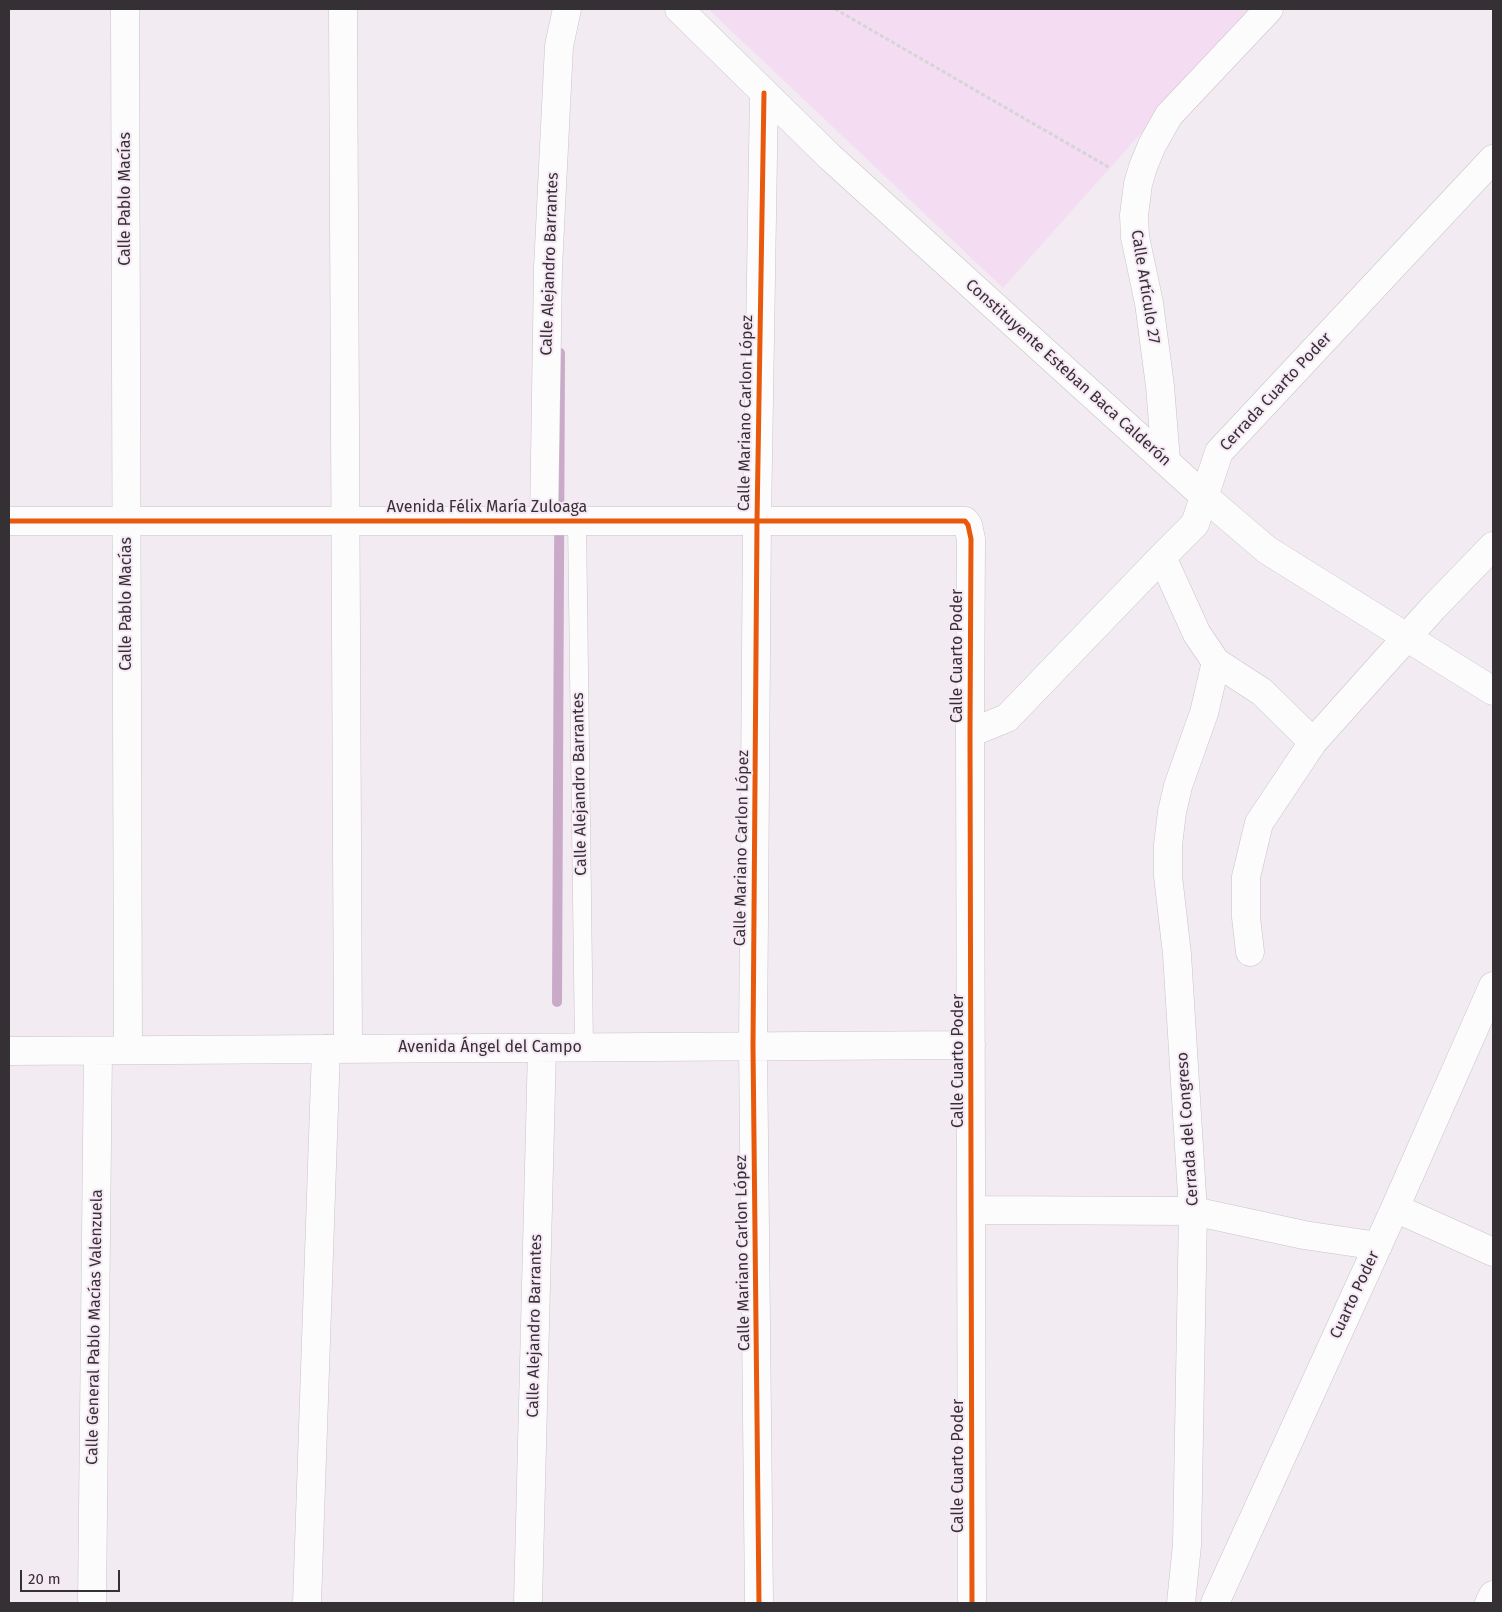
<!DOCTYPE html>
<html>
<head>
<meta charset="utf-8">
<style>
  body { margin:0 }
  #map { position:relative; width:1502px; height:1612px; overflow:hidden; background:#f2ecf2; font-family:"Fira Sans",sans-serif }
  canvas { display:block }
  .frame { position:absolute; inset:0; border:10px solid #353034; pointer-events:none }
  .scale { position:absolute; left:20px; top:1570px; width:100px; height:22px; box-sizing:border-box; border:2px solid #353034; border-top:0; padding-left:6px; font-size:15px; line-height:18px; white-space:nowrap; color:#353034; -webkit-text-stroke:4px #f6e8f5; paint-order:stroke }
</style>
</head>
<body>
<div id="map">
<canvas width="1502" height="1612"></canvas>
<div class="frame"></div>
<div class="scale">20 m</div>
</div>
<script>
const ctx = document.querySelector('canvas').getContext('2d');
ctx.lineJoin = 'round';
function paint(path, color) { ctx.fillStyle = color; ctx.fill(path, 'evenodd'); }
const poly = rows => new Path2D(rows.map(r => 'M' + r).join(''));
function strokePath(path, color, width, dash) { ctx.strokeStyle = color; ctx.lineWidth = width; ctx.lineCap = dash ? 'butt' : 'round'; ctx.setLineDash(dash || []); ctx.stroke(path); }
function drawText(font, color, halo, rows, align = 'center') {
  ctx.font = font + ' "Fira Sans",sans-serif'; ctx.lineWidth = 4; ctx.setLineDash([]); ctx.textBaseline = 'middle'; ctx.strokeStyle = halo; ctx.fillStyle = color; for (const [text, x, y, turn = 0] of rows) {
    ctx.save(); ctx.translate(x, y); ctx.rotate((+turn || 0) * Math.PI / 180); ctx.textAlign = isNaN(turn) ? turn : align; if (halo) ctx.strokeText(text, 0, 0); ctx.fillText(text, 0, 0); ctx.restore();
  }
}
paint(poly([
  [708,9,1252,9,1003,288]
]), '#f4ddf3');
strokePath(poly([
  [557,1002,560,353]
]), '#caaac9', 10);
const service = poly([
  [577,521,584,1047]
]);
const minor = poly([
  [125,9,128,1050],
  [343,9,348,1049],
  [679,9,830,157,1205,497,1267,550,1493,691],
  [1166,461,1160,386,1149,303,1135,237,1134,215,1138,184,1143,167,1152,145,1169,115,1269,9],
  [9,521,965,521,968,525,971,539,970,733,972,1603],
  [544,521,548,268,559,46,567,9],
  [1162,557,1197,634,1216,662,1262,692,1313,742],
  [970,733,1007,718,1162,557,1195,524,1219,452,1493,159],
  [1250,952,1246,917,1246,877,1259,823,1313,742,1433,608,1493,546],
  [9,1051,971,1045],
  [1395,1208,1493,1252],
  [972,1210,1193,1211,1304,1235,1378,1246],
  [92,1603,98,1051],
  [307,1603,326,1049],
  [528,1603,542,1048],
  [759,1603,753,1046,757,521,764,93],
  [1181,1603,1187,1545,1193,1211,1177,954,1168,876,1168,845,1172,812,1178,786,1204,713,1216,662],
  [1215,1603,1395,1208,1493,986],
  [1489,1603,1493,1595]
]);
strokePath(service, '#c8c3c8', 19);
strokePath(minor, '#c8c3c8', 29);
strokePath(poly([
  [835,9,1110,168]
]), '#d6d4d6', 3, [4, 2.5]);
strokePath(service, '#fdfcfd', 18);
strokePath(minor, '#fdfcfd', 28);
strokePath(poly([
  [9,521,965,521,968,525,971,539,970,733,972,1603],
  [759,1603,753,1046,757,521,764,93]
]), '#e8590c', 5);
drawText('16px', '#353034', '#f6e8f5', [
  ["Calle Pablo Macías",126,199,-90],
  ["Calle Alejandro Barrantes",550,264,-88],
  ["Calle Artículo 27",1145,287,81],
  ["Constituyente Esteban Baca Calderón",1068,373,42],
  ["Cerrada Cuarto Poder",1276,392,-47],
  ["Calle Mariano Carlon López",746,413,-89],
  ["Avenida Félix María Zuloaga",487,508],
  ["Calle Pablo Macías",127,604,-90],
  ["Calle Cuarto Poder",958,656,-90],
  ["Calle Alejandro Barrantes",580,784,-91],
  ["Calle Mariano Carlon López",742,848,-89],
  ["Avenida Ángel del Campo",490,1048],
  ["Calle Cuarto Poder",959,1061,-90],
  ["Cerrada del Congreso",1188,1129,-94],
  ["Calle Mariano Carlon López",743,1253,-91],
  ["Cuarto Poder",1355,1295,-65],
  ["Calle Alejandro Barrantes",535,1326,-89],
  ["Calle General Pablo Macías Valenzuela",95,1327,-89],
  ["Calle Cuarto Poder",959,1466,-90]
]);
</script>
</body>
</html>
